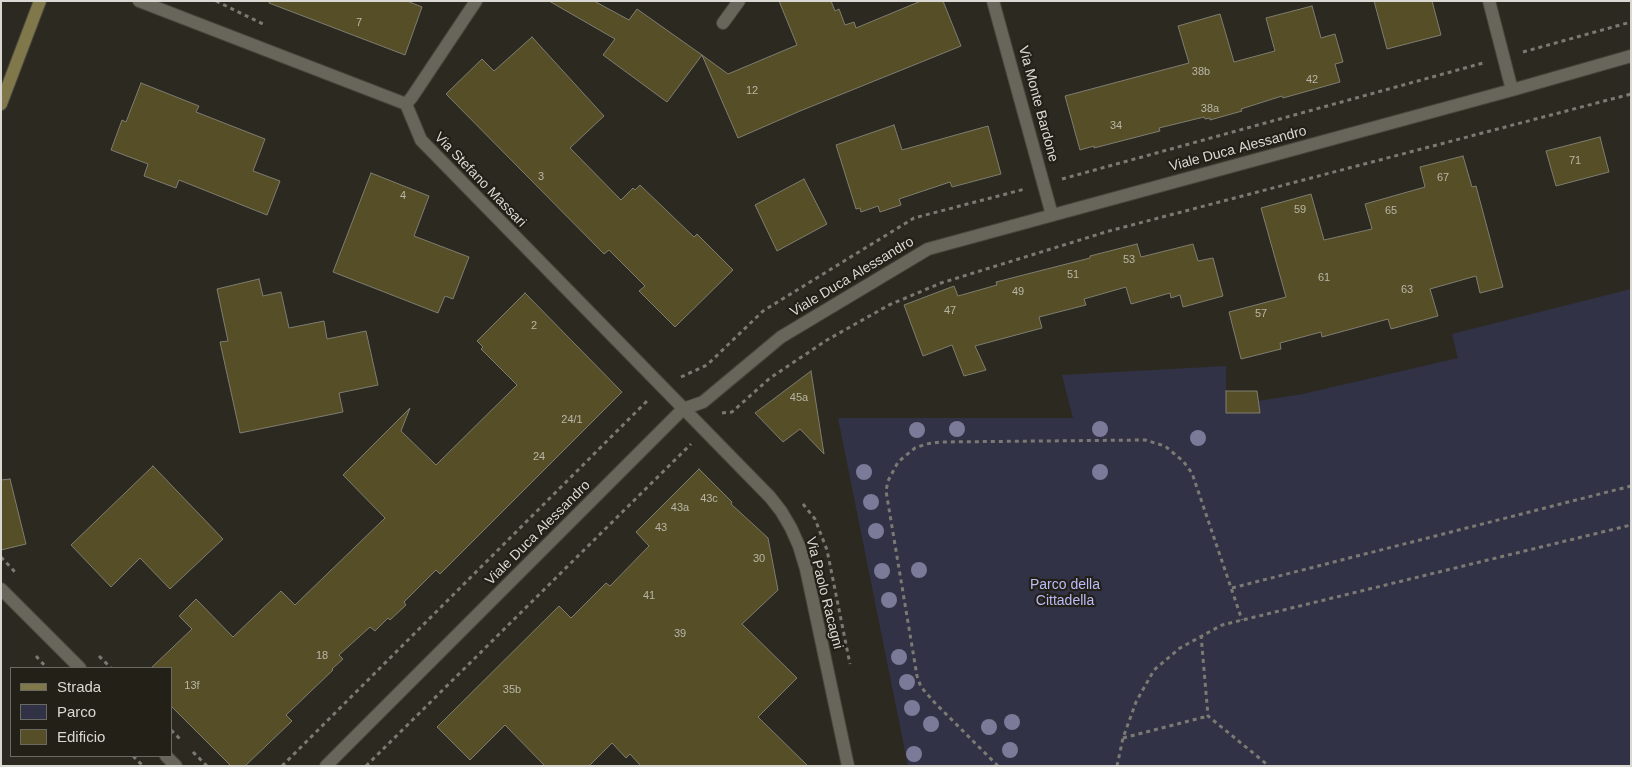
<!DOCTYPE html>
<html>
<head>
<meta charset="utf-8">
<style>
  body { margin:0 }
  #map { position:relative; width:1632px; height:767px; overflow:hidden; background:#2c2a20; font-family:Arial,sans-serif }
  canvas { display:block }
  .frame { position:absolute; inset:0; border:2px solid #d9d8d2; pointer-events:none }
  .legend { position:absolute; left:10px; top:667px; width:162px; height:90px; box-sizing:border-box; background:#222017; border:1px solid #6b6a62; margin:0; padding:6px 9px; list-style:none; font-size:15px; color:#d9d8d2 }
  .legend li { display:flex; align-items:center; gap:10px; height:25px }
  .legend b { width:25px; border:1px solid #6b6a62 }
</style>
</head>
<body>
<div id="map">
<canvas width="1632" height="767"></canvas>
<div class="frame"></div>
<ul class="legend">
<li><b style="height:6px;background:#80784a"></b>Strada</li>
<li><b style="height:14px;background:#323247"></b>Parco</li>
<li><b style="height:14px;background:#564e27"></b>Edificio</li>
</ul>
</div>
<script>
const ctx = document.querySelector('canvas').getContext('2d');
ctx.lineJoin = 'round';
function paint(path, color) { ctx.fillStyle = color; ctx.fill(path, 'evenodd'); }
const poly = rows => new Path2D(rows.map(r => 'M' + r).join(''));
function strokePath(path, color, width, dash) { ctx.strokeStyle = color; ctx.lineWidth = width; ctx.lineCap = dash ? 'butt' : 'round'; ctx.setLineDash(dash || []); ctx.stroke(path); }
function drawText(font, color, halo, rows, align = 'center') {
  ctx.font = font + ' Arial,sans-serif'; ctx.lineWidth = 4.5; ctx.setLineDash([]); ctx.textBaseline = 'middle'; ctx.strokeStyle = halo; ctx.fillStyle = color; for (const [text, x, y, turn = 0] of rows) {
    ctx.save(); ctx.translate(x, y); ctx.rotate((+turn || 0) * Math.PI / 180); ctx.textAlign = isNaN(turn) ? turn : align; if (halo) ctx.strokeText(text, 0, 0); ctx.fillText(text, 0, 0); ctx.restore();
  }
}
paint(poly([
  [1631,289,1631,766,908,766,838,418,1073,418,1062,375,1226,366,1226,413,1260,413,1258,401,1303,394,1458,358,1452,334]
]), '#323247');
const building = poly([
  [269,1,407,1,422,7,405,55,269,3,269,1],
  [549,1,594,1,629,20,637,9,702,55,667,102,603,55,615,39,549,1],
  [779,1,831,1,835,11,839,9,845,25,854,22,856,28,921,1,943,1,961,46,800,111,738,138,702,55,728,74,797,45,779,1],
  [1374,1,1432,1,1441,35,1387,49,1374,1],
  [1312,6,1321,38,1335,34,1343,62,1335,64,1340,82,1283,98,1282,96,1241,109,1242,111,1210,120,1210,118,1205,119,1204,117,1159,128,1160,131,1094,148,1094,146,1080,150,1065,96,1189,63,1178,26,1220,14,1234,62,1275,51,1266,18,1312,6],
  [532,37,604,116,570,148,621,200,633,188,635,190,640,185,694,237,697,234,733,270,675,327,639,291,645,286,609,250,604,254,446,94,482,59,494,71,532,37],
  [141,83,199,106,196,112,265,139,253,171,280,181,267,215,179,180,176,188,144,176,148,164,111,150,122,120,126,122,141,83],
  [894,125,902,150,988,126,1001,174,952,187,950,182,899,199,901,205,880,212,878,206,861,212,860,208,856,209,836,145,894,125],
  [1600,137,1609,172,1556,186,1546,151,1600,137],
  [1463,156,1472,187,1476,186,1503,287,1480,293,1476,276,1430,289,1438,316,1391,329,1388,319,1322,337,1321,332,1280,343,1281,349,1241,359,1229,312,1286,297,1261,208,1311,194,1324,240,1372,229,1365,204,1425,187,1420,167,1463,156],
  [371,173,429,196,414,236,469,257,453,299,445,296,438,313,333,272,371,173],
  [804,179,827,224,777,251,755,205,804,179],
  [1137,244,1141,257,1193,244,1198,261,1213,258,1223,296,1183,307,1180,295,1171,298,1170,293,1131,304,1126,287,1084,299,1086,305,1039,317,1042,328,975,346,986,370,964,376,952,345,923,356,904,305,954,286,958,296,997,285,996,282,1090,258,1090,256,1137,244],
  [259,279,263,296,281,292,289,328,324,321,327,339,366,331,378,385,339,393,343,412,240,433,220,342,228,341,217,289,259,279],
  [525,293,622,392,440,574,436,570,404,602,406,605,390,620,388,618,375,631,370,627,339,655,343,659,332,669,333,670,286,715,292,721,245,766,231,766,171,706,171,668,151,668,192,629,179,616,196,599,233,637,281,591,295,605,385,518,343,475,410,408,401,431,436,465,517,385,481,349,483,347,477,341,525,293],
  [811,371,824,454,800,429,783,442,755,413,811,371],
  [1226,391,1257,391,1260,413,1226,413,1226,391],
  [153,466,223,539,170,589,140,558,111,587,71,545,153,466],
  [699,469,732,502,731,504,768,538,778,590,742,624,797,678,758,717,808,766,641,766,630,754,626,758,612,743,589,766,545,766,505,725,470,760,437,727,559,606,571,618,606,583,610,586,649,546,636,532,699,469],
  [10,479,26,544,1,550,1,480,10,479]
]);
paint(building, '#564e27');
strokePath(building, '#7f7d71', 1);
const street = poly([
  [139,1,406,104,421,140,770,497,781,511,791,528,799,546,806,569,848,766],
  [993,1,1052,215],
  [1489,1,1512,90],
  [723,23,739,1],
  [406,104,412,97,476,1],
  [1,589,80,668],
  [166,756,176,766],
  [326,766,683,409,703,402,781,337,928,249,1512,90,1631,56]
]);
const secondary = poly([
  [1,104,40,1]
]);
strokePath(street, '#47463d', 14);
strokePath(secondary, '#47463d', 14);
strokePath(poly([
  [216,1,263,24],
  [1523,52,1631,22],
  [1062,179,1483,63],
  [681,377,707,365,763,311,914,218,1025,189],
  [722,413,732,412,770,378,827,340,889,305,941,283,1109,231,1631,94],
  [803,504,815,519,827,550,850,664],
  [1,557,15,572],
  [1232,588,1631,486],
  [1201,635,1208,716,1269,766],
  [36,656,47,668],
  [99,656,111,668],
  [171,730,180,739],
  [1123,738,1208,716],
  [193,752,207,766],
  [133,756,143,766],
  [282,766,648,400],
  [366,766,691,444],
  [998,766,935,703,921,687,917,676,886,491,888,481,898,462,915,448,926,444,941,442,1145,440,1165,446,1183,461,1192,473,1242,620],
  [1117,766,1123,738,1136,702,1154,670,1180,648,1222,625,1631,525]
]), '#7b7a72', 3, [4, 4]);
strokePath(street, '#68665b', 12);
strokePath(secondary, '#80784a', 12);
ctx.fillStyle = '#7b7a98';
for (const [x, y] of [
  [957,429],
  [1100,429],
  [917,430],
  [1198,438],
  [864,472],
  [1100,472],
  [871,502],
  [876,531],
  [919,570],
  [882,571],
  [889,600],
  [899,657],
  [907,682],
  [912,708],
  [1012,722],
  [931,724],
  [989,727],
  [1010,750],
  [914,754]
]) { ctx.beginPath(); ctx.arc(x, y, 8, 0, 2 * Math.PI); ctx.fill(); }
drawText('11px', '#b8b6a7', null, [
  ["7",359,23],
  ["38b",1201,72],
  ["42",1312,80],
  ["12",752,91],
  ["38a",1210,109],
  ["34",1116,126],
  ["71",1575,161],
  ["3",541,177],
  ["67",1443,178],
  ["4",403,196],
  ["59",1300,210],
  ["65",1391,211],
  ["53",1129,260],
  ["51",1073,275],
  ["61",1324,278],
  ["63",1407,290],
  ["49",1018,292],
  ["47",950,311],
  ["57",1261,314],
  ["2",534,326],
  ["45a",799,398],
  ["24/1",572,420],
  ["24",539,457],
  ["43c",709,499],
  ["43a",680,508],
  ["43",661,528],
  ["30",759,559],
  ["41",649,596],
  ["39",680,634],
  ["18",322,656],
  ["13f",192,686],
  ["35b",512,690]
]);
drawText('14px', '#d9d8d2', '#222017', [
  ["Via Monte Bardone",1038,104,75],
  ["Viale Duca Alessandro",1238,149,-15],
  ["Via Stefano Massari",480,180,46],
  ["Viale Duca Alessandro",852,277,-31],
  ["Viale Duca Alessandro",538,533,-45],
  ["Via Paolo Racagni",824,593,76]
]);
drawText('14px', '#bcbbfa', '#222017', [
  ["Parco della",1065,585],
  ["Cittadella",1065,601]
]);
</script>
</body>
</html>
